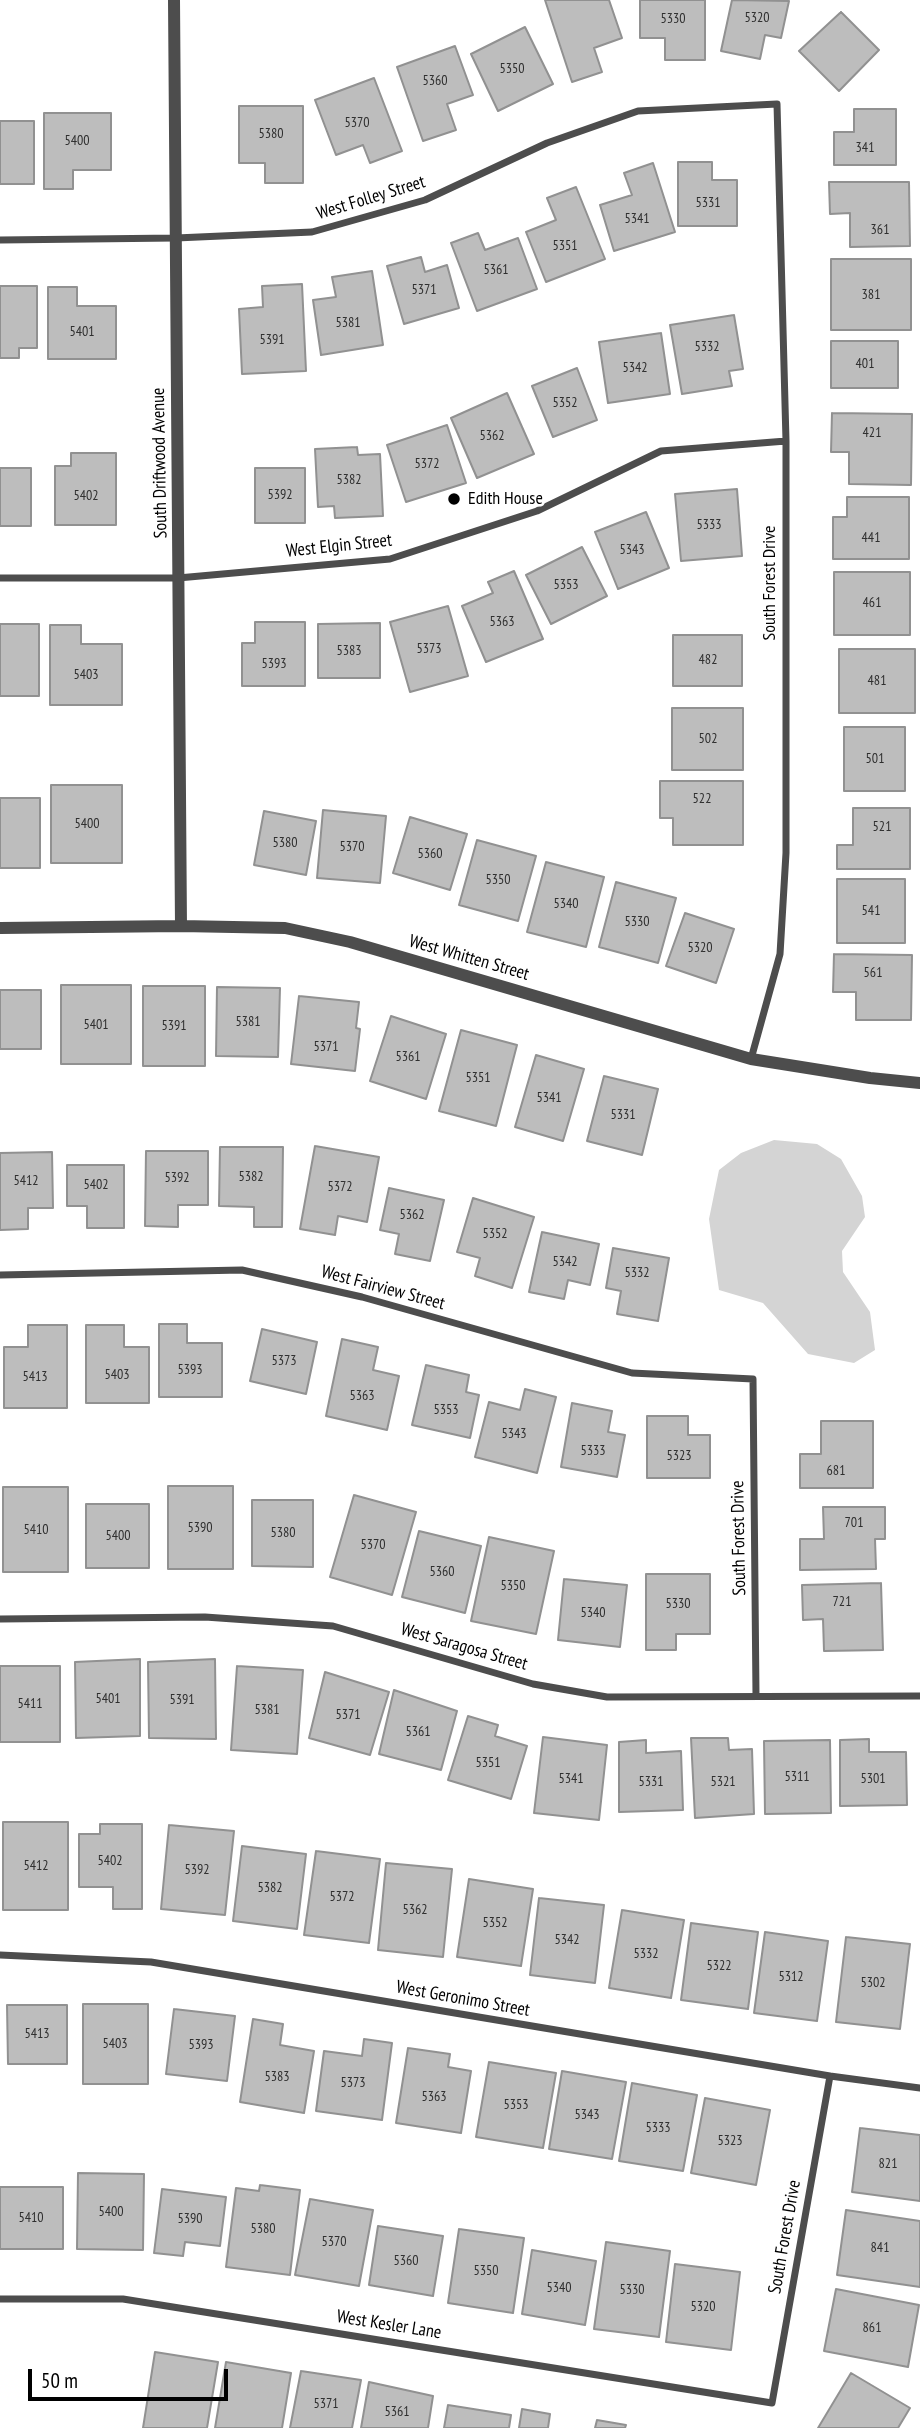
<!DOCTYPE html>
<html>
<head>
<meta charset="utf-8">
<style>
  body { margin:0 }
  #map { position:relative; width:920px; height:2428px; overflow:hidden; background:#fff; font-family:"PT Sans Narrow",sans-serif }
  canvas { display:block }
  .scale { position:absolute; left:28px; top:2369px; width:200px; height:32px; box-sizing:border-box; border:4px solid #000; border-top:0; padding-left:9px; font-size:21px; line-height:24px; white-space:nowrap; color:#000; -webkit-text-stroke:5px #fff; paint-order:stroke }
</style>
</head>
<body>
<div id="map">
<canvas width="920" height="2428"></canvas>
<div class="scale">50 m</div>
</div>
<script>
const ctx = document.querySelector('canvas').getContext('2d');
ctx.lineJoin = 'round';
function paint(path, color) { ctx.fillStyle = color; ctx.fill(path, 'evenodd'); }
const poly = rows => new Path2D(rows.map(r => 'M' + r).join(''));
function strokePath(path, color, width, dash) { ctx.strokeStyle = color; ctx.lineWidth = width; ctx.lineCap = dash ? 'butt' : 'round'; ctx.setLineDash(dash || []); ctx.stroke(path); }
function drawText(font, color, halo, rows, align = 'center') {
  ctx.font = font + ' "PT Sans Narrow",sans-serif'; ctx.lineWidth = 5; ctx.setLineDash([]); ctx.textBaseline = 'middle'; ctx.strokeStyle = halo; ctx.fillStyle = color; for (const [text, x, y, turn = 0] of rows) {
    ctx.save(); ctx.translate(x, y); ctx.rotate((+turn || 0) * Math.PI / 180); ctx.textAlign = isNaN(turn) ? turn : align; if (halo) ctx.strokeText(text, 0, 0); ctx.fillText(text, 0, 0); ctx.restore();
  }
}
paint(poly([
  [774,1140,817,1144,841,1159,862,1196,865,1217,842,1251,843,1272,870,1312,875,1350,854,1363,808,1354,763,1303,719,1290,709,1219,719,1170,741,1153]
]), '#d4d4d4');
const building = poly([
  [545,0,609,0,622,38,594,48,602,72,572,82,545,0],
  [640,0,705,0,705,60,665,60,665,38,640,38,640,0],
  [732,0,789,1,781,38,765,35,760,59,721,51,732,0],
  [841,12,879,50,839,91,799,51,841,12],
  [525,27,553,84,498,111,471,54,525,27],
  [455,46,473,95,447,104,456,130,423,141,397,67,455,46],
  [374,78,402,151,370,163,363,145,336,155,315,100,374,78],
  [239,106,303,106,303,183,265,183,265,163,239,163,239,106],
  [854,109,896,109,896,165,834,165,834,132,854,132,854,109],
  [44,113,111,113,111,170,73,170,73,189,44,189,44,113],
  [0,121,34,121,34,184,0,184,0,121],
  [678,162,712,162,712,180,737,180,737,226,678,226,678,162],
  [653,163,675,232,614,251,600,205,632,195,624,173,653,163],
  [829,182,909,182,910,246,850,247,850,213,830,214,829,182],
  [576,187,605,259,546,282,526,232,556,220,547,198,576,187],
  [478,233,485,250,518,238,537,289,477,311,451,243,478,233],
  [421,257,425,272,447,265,459,308,404,324,387,266,421,257],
  [831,259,911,259,911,330,831,330,831,259],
  [372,271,383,345,321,355,313,300,336,297,332,277,372,271],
  [302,284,306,371,242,374,239,309,263,307,262,286,302,284],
  [0,286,37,286,37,348,19,348,19,358,0,358,0,286],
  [48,287,77,287,77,306,116,306,116,359,48,359,48,287],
  [734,315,743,369,729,371,732,386,682,394,670,325,734,315],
  [661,333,670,394,608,403,599,342,661,333],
  [831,341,898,341,898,388,831,388,831,341],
  [577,368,597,420,553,437,532,386,577,368],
  [507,393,534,454,477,478,451,418,507,393],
  [832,413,912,414,911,485,849,484,849,452,831,452,832,413],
  [447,425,466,483,406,502,387,445,447,425],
  [357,447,358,455,380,454,383,516,335,518,334,506,318,507,315,449,357,447],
  [71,453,116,453,116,525,55,525,55,466,71,466,71,453],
  [0,468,31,468,31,526,0,526,0,468],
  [255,468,305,468,305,523,255,523,255,468],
  [737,489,742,556,681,561,675,494,737,489],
  [847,497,909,497,909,559,833,559,833,517,847,517,847,497],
  [646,512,669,568,618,589,595,532,646,512],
  [582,547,607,596,551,624,526,575,582,547],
  [514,571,543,639,486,662,462,606,493,593,488,582,514,571],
  [834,572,910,572,910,635,834,635,834,572],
  [448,606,468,676,410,692,390,622,448,606],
  [255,622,305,622,305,686,242,686,242,643,255,643,255,622],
  [380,623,380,678,318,678,318,624,380,623],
  [0,624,39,624,39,696,0,696,0,624],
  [50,625,81,625,81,644,122,644,122,705,50,705,50,625],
  [673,635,742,635,742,686,673,686,673,635],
  [839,649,915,649,915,713,839,713,839,649],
  [672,708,743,708,743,770,672,770,672,708],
  [844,727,905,727,905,791,844,791,844,727],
  [660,781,743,781,743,845,673,845,673,818,660,818,660,781],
  [51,785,122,785,122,863,51,863,51,785],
  [0,798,40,798,40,868,0,868,0,798],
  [853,808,910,808,910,869,837,869,837,845,853,845,853,808],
  [323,810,386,816,380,883,317,878,323,810],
  [264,811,316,821,306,875,254,865,264,811],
  [410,817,467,834,450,890,393,873,410,817],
  [477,840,536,856,518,921,459,905,477,840],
  [546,862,604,877,586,947,527,932,546,862],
  [837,879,905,879,905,943,837,943,837,879],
  [616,882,676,898,658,963,599,947,616,882],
  [685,913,734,929,716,983,666,966,685,913],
  [834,954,912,955,911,1020,856,1020,856,992,833,992,834,954],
  [61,985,131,985,131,1064,61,1064,61,985],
  [143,986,205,986,205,1066,143,1066,143,986],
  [217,987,280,988,278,1057,216,1056,217,987],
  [0,990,41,990,41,1049,0,1049,0,990],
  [299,996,359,1002,356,1028,360,1029,355,1071,291,1064,299,996],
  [391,1016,446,1034,426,1099,370,1081,391,1016],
  [461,1030,517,1045,496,1126,439,1111,461,1030],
  [536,1055,584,1069,563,1141,515,1127,536,1055],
  [604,1076,658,1089,642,1155,587,1141,604,1076],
  [315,1146,379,1157,367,1222,338,1216,335,1235,300,1229,315,1146],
  [220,1147,283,1147,282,1227,254,1227,254,1207,219,1206,220,1147],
  [146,1151,208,1151,208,1205,178,1205,178,1227,145,1226,146,1151],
  [52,1152,53,1208,28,1208,28,1229,0,1230,0,1153,52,1152],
  [67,1165,124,1165,124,1228,87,1228,87,1206,67,1206,67,1165],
  [389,1188,444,1200,430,1261,395,1254,399,1234,380,1230,389,1188],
  [473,1198,534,1217,512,1288,475,1276,480,1258,457,1252,473,1198],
  [542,1232,599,1244,590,1285,568,1280,564,1299,529,1292,542,1232],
  [613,1248,669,1258,658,1321,617,1314,621,1291,606,1288,613,1248],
  [159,1324,187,1324,187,1343,222,1343,222,1397,159,1397,159,1324],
  [28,1325,67,1325,67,1408,4,1408,4,1347,28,1347,28,1325],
  [86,1325,124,1325,124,1347,149,1347,149,1403,86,1403,86,1325],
  [262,1329,317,1342,306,1394,250,1381,262,1329],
  [342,1339,378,1347,373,1370,399,1376,387,1430,326,1416,342,1339],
  [426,1365,469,1375,466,1392,479,1395,470,1438,412,1425,426,1365],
  [525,1389,556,1397,537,1473,475,1457,489,1402,520,1410,525,1389],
  [572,1403,612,1411,608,1432,625,1435,617,1477,561,1467,572,1403],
  [647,1416,688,1416,688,1435,710,1435,710,1478,647,1478,647,1416],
  [821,1421,873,1421,873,1488,800,1488,800,1454,821,1454,821,1421],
  [168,1486,233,1486,233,1569,168,1569,168,1486],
  [3,1487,68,1487,68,1572,3,1572,3,1487],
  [354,1495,416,1512,392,1595,330,1577,354,1495],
  [252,1500,313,1500,313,1567,252,1566,252,1500],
  [86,1504,149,1504,149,1568,86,1568,86,1504],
  [823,1507,885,1507,885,1539,875,1539,876,1569,800,1570,800,1539,824,1539,823,1507],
  [419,1531,481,1546,465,1613,402,1597,419,1531],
  [489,1537,554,1551,536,1634,471,1621,489,1537],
  [646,1574,710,1574,710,1634,676,1634,676,1650,646,1650,646,1574],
  [564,1579,627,1585,620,1647,558,1640,564,1579],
  [881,1583,883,1650,824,1651,823,1619,803,1620,802,1585,881,1583],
  [140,1659,140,1736,76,1738,75,1662,140,1659],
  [215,1659,216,1739,149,1738,148,1662,215,1659],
  [0,1666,60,1666,60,1742,0,1742,0,1666],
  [237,1666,303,1670,297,1754,231,1750,237,1666],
  [325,1672,389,1692,370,1755,309,1738,325,1672],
  [394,1690,457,1711,441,1770,379,1754,394,1690],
  [468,1716,498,1725,495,1736,527,1746,511,1799,448,1780,468,1716],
  [543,1737,607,1745,599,1820,534,1813,543,1737],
  [691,1738,728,1738,729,1750,752,1749,754,1814,695,1818,691,1738],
  [869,1739,869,1752,906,1752,907,1805,840,1806,840,1740,869,1739],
  [646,1740,646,1753,681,1751,683,1810,619,1812,619,1742,646,1740],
  [830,1740,831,1813,765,1814,764,1741,830,1740],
  [3,1822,68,1822,68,1910,3,1910,3,1822],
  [100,1824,142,1824,142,1909,113,1909,113,1887,79,1887,79,1834,100,1834,100,1824],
  [169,1825,234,1831,225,1915,161,1909,169,1825],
  [242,1846,306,1854,297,1929,233,1921,242,1846],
  [316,1851,380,1859,369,1943,304,1935,316,1851],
  [386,1863,452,1869,443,1957,378,1950,386,1863],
  [469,1879,533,1889,521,1966,457,1957,469,1879],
  [539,1898,604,1905,595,1983,530,1975,539,1898],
  [622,1910,684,1920,671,1998,609,1988,622,1910],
  [691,1923,758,1932,748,2009,681,2000,691,1923],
  [765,1932,828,1941,817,2021,754,2013,765,1932],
  [846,1937,910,1944,900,2029,836,2022,846,1937],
  [83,2004,148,2004,148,2084,83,2084,83,2004],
  [7,2005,67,2005,67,2064,8,2064,7,2005],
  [174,2009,235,2016,227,2081,166,2074,174,2009],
  [253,2019,283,2024,280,2045,314,2051,304,2113,240,2102,253,2019],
  [364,2039,392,2043,382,2120,316,2111,324,2051,362,2056,364,2039],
  [408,2048,450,2054,448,2067,471,2071,461,2133,396,2123,408,2048],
  [489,2062,556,2073,543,2148,476,2137,489,2062],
  [562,2071,626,2082,612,2159,549,2149,562,2071],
  [632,2083,697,2095,683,2171,619,2161,632,2083],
  [705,2098,770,2110,756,2185,691,2173,705,2098],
  [860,2128,920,2135,920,2201,852,2192,860,2128],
  [78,2173,144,2174,143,2250,77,2249,78,2173],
  [260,2185,300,2190,290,2275,226,2267,236,2188,259,2191,260,2185],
  [0,2187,63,2187,63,2249,0,2249,0,2187],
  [162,2189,226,2197,220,2246,185,2242,183,2256,154,2253,162,2189],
  [310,2199,373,2210,359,2286,295,2275,310,2199],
  [846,2210,920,2221,920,2287,837,2275,846,2210],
  [378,2226,443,2236,433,2296,369,2285,378,2226],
  [459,2229,524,2238,513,2313,448,2303,459,2229],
  [606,2242,670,2251,659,2337,594,2329,606,2242],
  [532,2250,596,2261,585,2325,522,2314,532,2250],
  [675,2264,740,2272,731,2350,666,2342,675,2264],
  [836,2289,919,2305,908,2367,824,2351,836,2289],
  [155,2352,218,2362,207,2428,143,2428,155,2352],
  [226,2362,291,2373,282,2428,215,2428,226,2362],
  [301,2371,361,2380,352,2428,290,2428,301,2371],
  [851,2373,910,2408,898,2428,818,2428,851,2373],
  [369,2382,433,2396,428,2428,361,2428,369,2382],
  [448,2405,511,2415,509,2428,444,2428,448,2405],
  [522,2409,550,2414,548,2428,519,2428,522,2409],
  [597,2420,626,2425,625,2428,595,2428,597,2420]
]);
paint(building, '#bdbdbd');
strokePath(building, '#919191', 2);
strokePath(poly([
  [0,240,176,238,312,232,425,200,547,143,638,111,777,104,786,441,786,853,780,954,751,1059],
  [0,578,178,578,390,559,537,511,661,451,786,441],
  [0,1275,242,1270,362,1297,632,1373,753,1379,756,1696],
  [0,1619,205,1617,333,1626,533,1684,607,1697,920,1696],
  [0,1955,151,1962,830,2076,920,2088],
  [0,2299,123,2299,772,2403,830,2076]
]), '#4d4d4d', 7);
strokePath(poly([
  [174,0,181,926],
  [0,928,181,926,285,928,350,942,751,1059,870,1078,920,1083]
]), '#4d4d4d', 12);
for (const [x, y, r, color] of [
  [454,499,7,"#000"]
]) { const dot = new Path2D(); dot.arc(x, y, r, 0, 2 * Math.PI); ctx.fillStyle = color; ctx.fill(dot); strokePath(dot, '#fff', 2.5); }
drawText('14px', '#2f2f2f', null, [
  ["5320",757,18],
  ["5330",673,19],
  ["5350",512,69],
  ["5360",435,81],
  ["5370",357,123],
  ["5380",271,134],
  ["5400",77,141],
  ["341",865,148],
  ["5331",708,203],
  ["5341",637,219],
  ["361",880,230],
  ["5351",565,246],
  ["5361",496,270],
  ["5371",424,290],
  ["381",871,295],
  ["5381",348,323],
  ["5401",82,332],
  ["5391",272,340],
  ["5332",707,347],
  ["401",865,364],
  ["5342",635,368],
  ["5352",565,403],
  ["421",872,433],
  ["5362",492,436],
  ["5372",427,464],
  ["5382",349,480],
  ["5392",280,495],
  ["5402",86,496],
  ["5333",709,525],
  ["441",871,538],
  ["5343",632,550],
  ["5353",566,585],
  ["461",872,603],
  ["5363",502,622],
  ["5373",429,649],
  ["5383",349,651],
  ["482",708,660],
  ["5393",274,664],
  ["5403",86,675],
  ["481",877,681],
  ["502",708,739],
  ["501",875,759],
  ["522",702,799],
  ["5400",87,824],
  ["521",882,827],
  ["5380",285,843],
  ["5370",352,847],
  ["5360",430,854],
  ["5350",498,880],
  ["5340",566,904],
  ["541",871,911],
  ["5330",637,922],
  ["5320",700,948],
  ["561",873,973],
  ["5381",248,1022],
  ["5401",96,1025],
  ["5391",174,1026],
  ["5371",326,1047],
  ["5361",408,1057],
  ["5351",478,1078],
  ["5341",549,1098],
  ["5331",623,1115],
  ["5382",251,1177],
  ["5392",177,1178],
  ["5412",26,1181],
  ["5402",96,1185],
  ["5372",340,1187],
  ["5362",412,1215],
  ["5352",495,1234],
  ["5342",565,1262],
  ["5332",637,1273],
  ["5373",284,1361],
  ["5393",190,1370],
  ["5403",117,1375],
  ["5413",35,1377],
  ["5363",362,1396],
  ["5353",446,1410],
  ["5343",514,1434],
  ["5333",593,1451],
  ["5323",679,1456],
  ["681",836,1471],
  ["701",854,1523],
  ["5390",200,1528],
  ["5410",36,1530],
  ["5380",283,1533],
  ["5400",118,1536],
  ["5370",373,1545],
  ["5360",442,1572],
  ["5350",513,1586],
  ["721",842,1602],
  ["5330",678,1604],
  ["5340",593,1613],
  ["5401",108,1699],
  ["5391",182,1700],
  ["5411",30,1704],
  ["5381",267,1710],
  ["5371",348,1715],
  ["5361",418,1732],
  ["5351",488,1763],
  ["5311",797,1777],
  ["5341",571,1779],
  ["5301",873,1779],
  ["5331",651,1782],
  ["5321",723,1782],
  ["5402",110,1861],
  ["5412",36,1866],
  ["5392",197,1870],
  ["5382",270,1888],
  ["5372",342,1897],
  ["5362",415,1910],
  ["5352",495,1923],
  ["5342",567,1940],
  ["5332",646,1954],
  ["5322",719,1966],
  ["5312",791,1977],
  ["5302",873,1983],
  ["5413",37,2034],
  ["5403",115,2044],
  ["5393",201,2045],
  ["5383",277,2077],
  ["5373",353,2083],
  ["5363",434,2097],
  ["5353",516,2105],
  ["5343",587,2115],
  ["5333",658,2128],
  ["5323",730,2141],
  ["821",888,2164],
  ["5400",111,2212],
  ["5410",31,2218],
  ["5390",190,2219],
  ["5380",263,2229],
  ["5370",334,2242],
  ["841",880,2248],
  ["5360",406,2261],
  ["5350",486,2271],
  ["5340",559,2288],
  ["5330",632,2290],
  ["5320",703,2307],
  ["861",872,2328],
  ["5371",326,2404],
  ["5361",397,2412]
]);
drawText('18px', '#000', '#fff', [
  ["West Folley Street",371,198,-17],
  ["South Driftwood Avenue",160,463,-91],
  ["West Elgin Street",339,546,-6],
  ["South Forest Drive",770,583,-90],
  ["West Whitten Street",469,958,16],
  ["West Fairview Street",383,1288,15],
  ["South Forest Drive",739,1538,-91],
  ["West Saragosa Street",464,1647,16],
  ["West Geronimo Street",463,1999,10],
  ["South Forest Drive",785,2237,-80],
  ["West Kesler Lane",389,2325,9]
]);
drawText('18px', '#000', '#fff', [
  ["Edith House",468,499]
], 'left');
</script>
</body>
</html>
